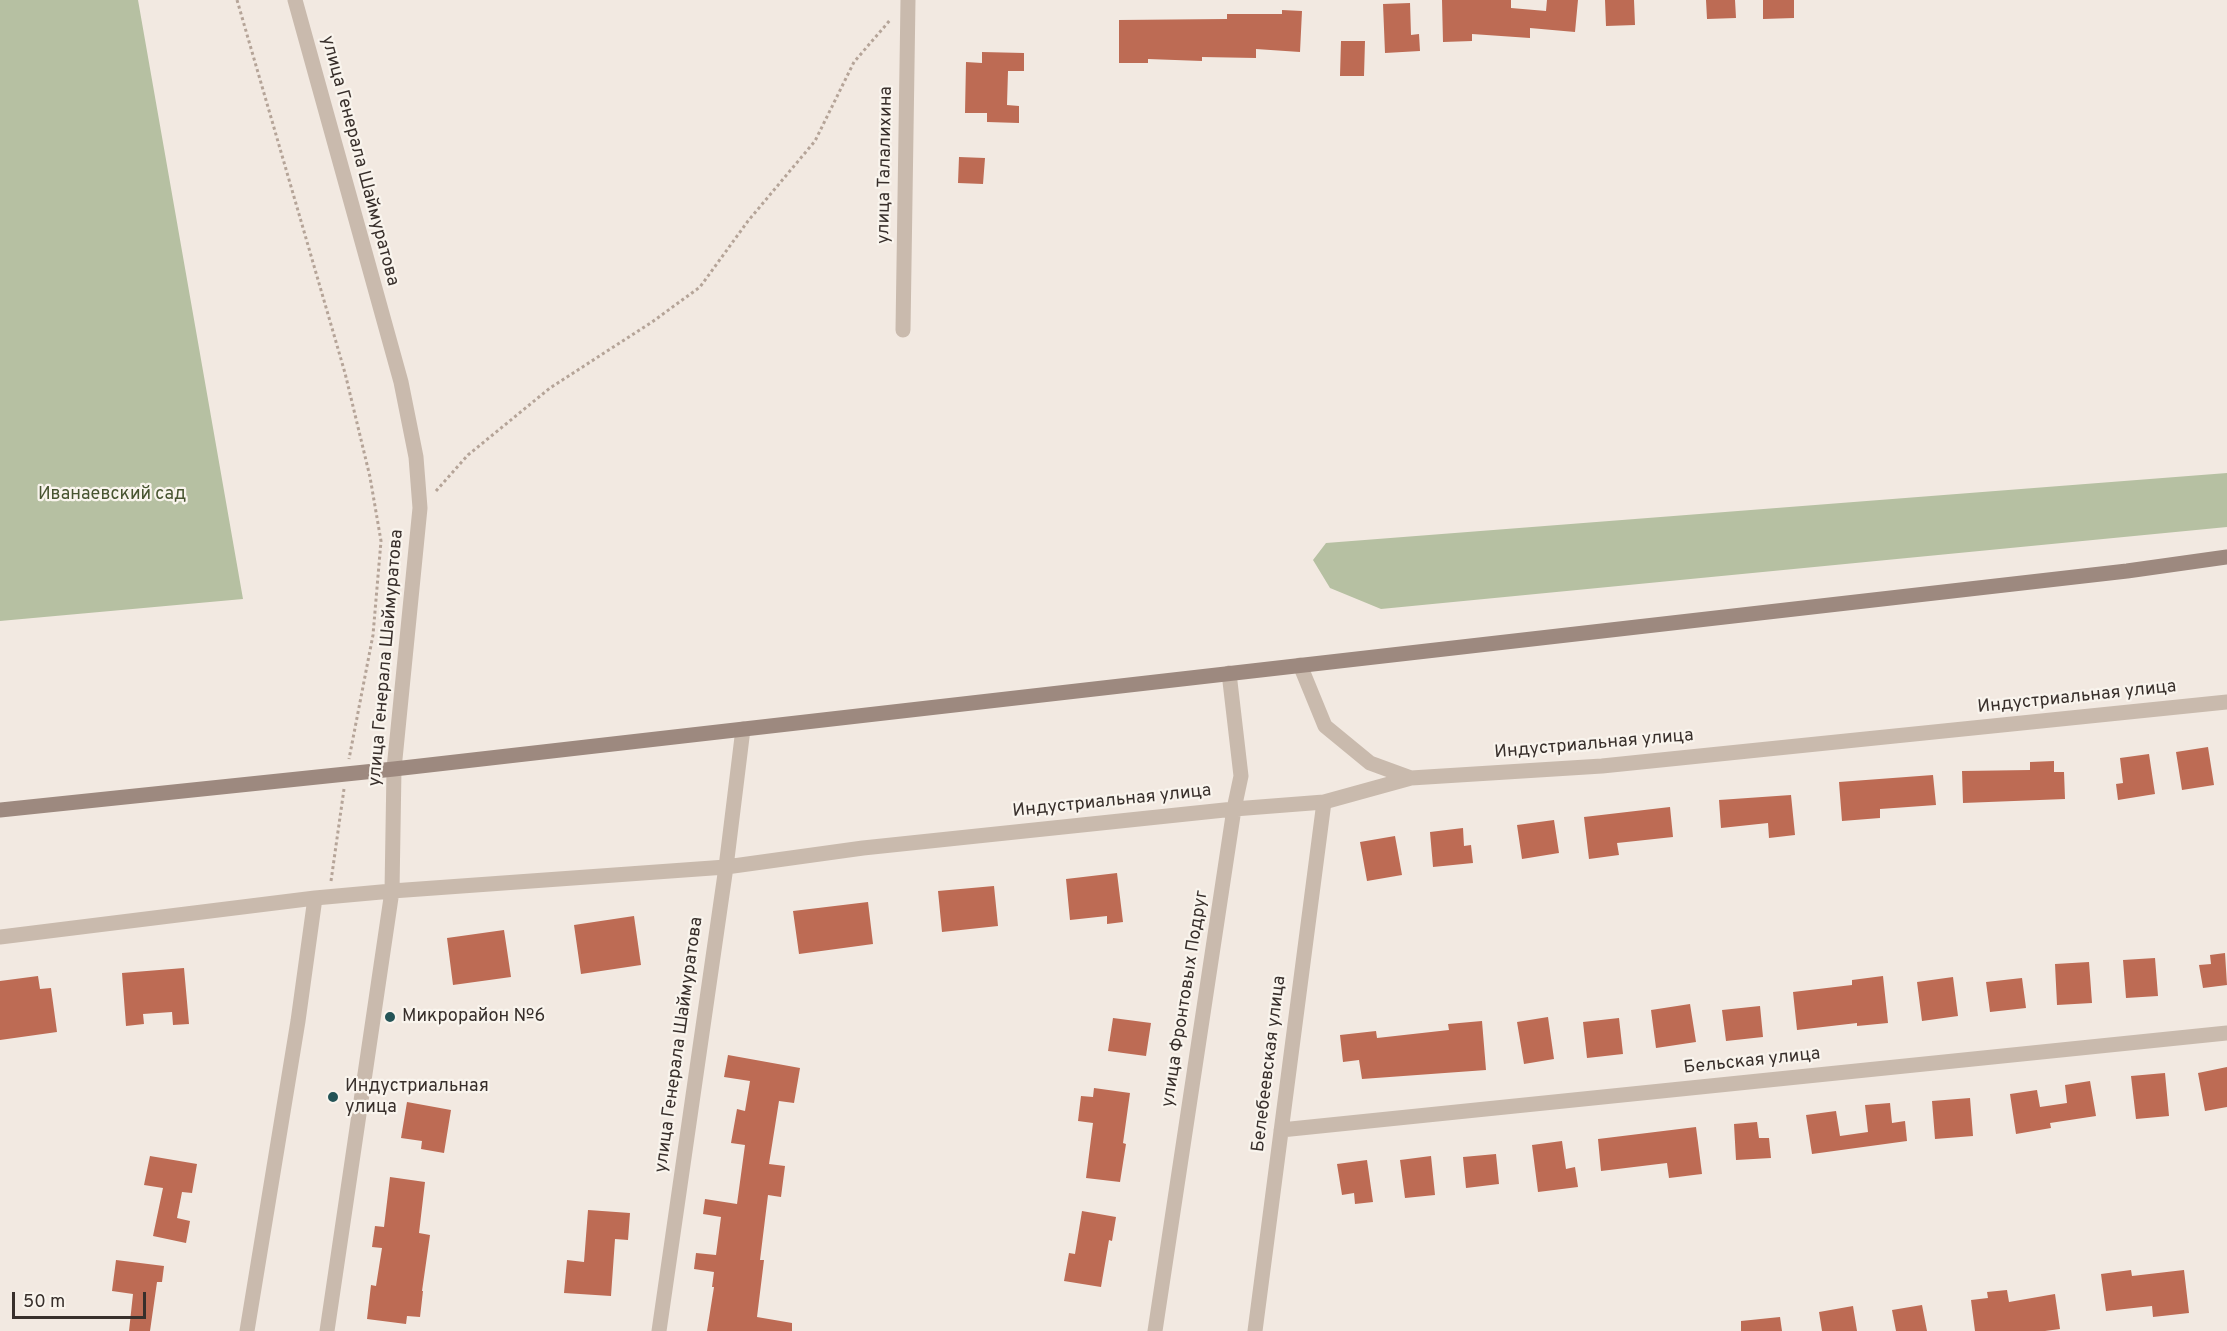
<!DOCTYPE html>
<html>
<head>
<meta charset="utf-8">
<style>
  body { margin:0 }
  #map { position:relative; width:2227px; height:1331px; overflow:hidden; background:#f2e9e1; font-family:Overpass,sans-serif }
  canvas { display:block }
  .scale { position:absolute; left:12px; top:1292px; width:134px; height:27px; box-sizing:border-box; border:3px solid #382f2b; border-top:0; padding-left:8px; font-size:18px; line-height:21px; white-space:nowrap; color:#382f2b; -webkit-text-stroke:4px #f9f4ed; paint-order:stroke }
</style>
</head>
<body>
<div id="map">
<canvas width="2227" height="1331"></canvas>
<div class="scale">50 m</div>
</div>
<script>
const ctx = document.querySelector('canvas').getContext('2d');
ctx.lineJoin = 'round';
function paint(path, color) { ctx.fillStyle = color; ctx.fill(path, 'evenodd'); }
const poly = rows => new Path2D(rows.map(r => 'M' + r).join(''));
function strokePath(path, color, width, dash) { ctx.strokeStyle = color; ctx.lineWidth = width; ctx.lineCap = dash ? 'butt' : 'round'; ctx.setLineDash(dash || []); ctx.stroke(path); }
function drawText(font, color, halo, rows, align = 'center') {
  ctx.font = font + ' Overpass,sans-serif'; ctx.lineWidth = 4.5; ctx.setLineDash([]); ctx.textBaseline = 'middle'; ctx.strokeStyle = halo; ctx.fillStyle = color; for (const [text, x, y, turn = 0] of rows) {
    ctx.save(); ctx.translate(x, y); ctx.rotate((+turn || 0) * Math.PI / 180); ctx.textAlign = isNaN(turn) ? turn : align; if (halo) ctx.strokeText(text, 0, 0); ctx.fillText(text, 0, 0); ctx.restore();
  }
}
paint(poly([
  [0,0,138,0,243,599,0,621],
  [2227,473,2227,527,1381,609,1330,588,1313,560,1326,543]
]), '#b6c0a2');
paint(poly([
  [1442,0,1511,0,1511,8,1546,11,1547,0,1578,0,1575,32,1530,28,1530,38,1472,34,1472,41,1443,42],
  [1605,0,1634,0,1635,25,1606,26],
  [1706,0,1735,0,1736,18,1707,19],
  [1763,0,1794,0,1794,18,1763,19],
  [1410,3,1411,35,1419,34,1420,51,1385,53,1383,4],
  [1282,10,1302,11,1300,52,1256,49,1256,58,1202,57,1202,61,1148,59,1148,63,1119,63,1119,20,1227,19,1227,14,1282,14],
  [1341,41,1365,41,1364,76,1340,76],
  [982,52,1024,53,1024,71,1008,71,1007,105,1019,106,1019,123,987,122,987,113,965,113,966,62,982,63],
  [959,157,985,158,983,184,958,183],
  [2208,747,2214,785,2182,790,2176,752],
  [2149,754,2155,794,2118,800,2116,784,2123,783,2120,758],
  [2054,761,2054,772,2064,772,2065,799,1963,803,1962,771,2030,770,2030,762],
  [1933,775,1936,805,1880,809,1880,818,1842,821,1839,782],
  [1791,795,1795,835,1769,838,1768,823,1721,828,1719,800],
  [1670,807,1673,837,1617,843,1619,855,1589,859,1584,817],
  [1554,820,1559,853,1522,859,1517,825],
  [1463,828,1464,846,1471,845,1473,863,1433,867,1430,832],
  [1395,836,1402,875,1367,881,1360,842],
  [1117,873,1123,922,1107,924,1107,916,1070,920,1066,879],
  [994,886,998,926,942,932,938,891],
  [868,902,873,944,799,954,793,911],
  [634,916,641,965,581,974,574,925],
  [504,930,511,977,453,985,447,938],
  [2225,953,2227,985,2203,988,2199,965,2211,964,2210,955],
  [2155,958,2158,996,2126,998,2123,960],
  [2089,962,2092,1003,2057,1005,2055,964],
  [184,968,189,1024,173,1025,172,1012,143,1014,144,1024,126,1026,122,973],
  [38,976,40,989,51,988,57,1032,0,1040,0,981],
  [1883,976,1888,1023,1857,1026,1857,1023,1797,1030,1793,992,1852,985,1852,980],
  [1953,977,1958,1016,1922,1021,1917,982],
  [2022,978,2026,1008,1990,1012,1986,982],
  [1690,1004,1696,1042,1656,1048,1651,1010],
  [1760,1006,1763,1037,1726,1041,1722,1010],
  [1548,1017,1554,1059,1524,1064,1517,1022],
  [1113,1018,1151,1023,1146,1056,1108,1051],
  [1619,1018,1623,1054,1587,1058,1583,1022],
  [1482,1021,1486,1070,1362,1079,1359,1060,1343,1062,1340,1035,1376,1031,1377,1038,1449,1030,1448,1024],
  [728,1055,800,1068,794,1103,779,1101,769,1164,785,1166,781,1197,768,1195,760,1260,764,1260,757,1317,792,1323,792,1331,707,1331,714,1287,712,1287,714,1272,694,1269,696,1253,716,1255,721,1217,703,1214,705,1199,737,1204,745,1145,731,1143,737,1109,745,1111,750,1081,724,1077],
  [2227,1067,2227,1107,2205,1111,2198,1073],
  [2165,1073,2169,1116,2136,1119,2131,1076],
  [2090,1081,2096,1116,2050,1123,2051,1128,2016,1134,2010,1094,2037,1090,2040,1107,2067,1103,2065,1085],
  [1094,1088,1130,1093,1123,1143,1126,1144,1120,1182,1086,1178,1093,1123,1078,1121,1081,1096,1093,1097],
  [1970,1098,1973,1136,1935,1139,1932,1101],
  [407,1102,451,1110,444,1153,421,1149,422,1141,401,1138],
  [1890,1103,1892,1123,1905,1121,1907,1141,1812,1154,1806,1115,1836,1111,1840,1136,1868,1132,1865,1105],
  [1757,1122,1759,1138,1769,1138,1771,1158,1736,1160,1734,1124],
  [1696,1127,1702,1174,1669,1178,1667,1163,1601,1171,1598,1139],
  [1562,1141,1566,1169,1575,1167,1578,1187,1538,1192,1532,1145],
  [1496,1154,1499,1184,1466,1188,1463,1157],
  [150,1156,197,1164,192,1193,182,1192,177,1218,190,1221,186,1243,153,1236,163,1188,144,1185],
  [1431,1156,1435,1195,1405,1198,1400,1160],
  [1367,1160,1373,1202,1355,1204,1354,1193,1342,1195,1337,1164],
  [390,1177,425,1182,419,1233,430,1235,422,1291,423,1291,420,1317,407,1316,406,1324,367,1319,371,1285,376,1286,382,1248,372,1247,375,1226,384,1227],
  [588,1210,630,1213,628,1240,615,1239,611,1296,564,1293,567,1260,584,1262],
  [1082,1211,1116,1217,1112,1241,1109,1240,1101,1287,1064,1281,1069,1253,1075,1254],
  [116,1260,164,1266,162,1282,157,1282,150,1331,129,1331,133,1294,112,1291],
  [2131,1270,2132,1276,2184,1270,2189,1313,2153,1317,2152,1306,2106,1311,2101,1274],
  [2007,1290,2009,1302,2055,1294,2060,1329,2045,1331,1975,1331,1971,1300,1988,1298,1987,1292],
  [1922,1305,1927,1331,1896,1331,1892,1310],
  [1853,1306,1857,1331,1822,1331,1819,1312],
  [1780,1317,1782,1331,1741,1331,1741,1321]
]), '#bd6b54');
strokePath(poly([
  [237,0,345,373,370,477,381,541,373,635,349,759],
  [436,491,468,455,550,388,652,322,700,287,748,221,815,141,854,62,891,19],
  [331,881,344,789]
]), '#b5a498', 3, [3, 3]);
strokePath(poly([
  [295,0,401,382,416,457,420,508,394,769,392,891,327,1331],
  [903,330,908,0],
  [1300,665,1325,726,1370,763,1411,778],
  [0,937,315,898,392,891,726,867,863,848,1234,809,1324,802,1411,778,1602,766,2227,702],
  [1281,1130,2227,1033],
  [247,1331,298,1021,315,898],
  [659,1331,726,867,743,729],
  [1155,1331,1234,809,1241,776,1229,673],
  [1255,1331,1324,802]
]), '#c9baad', 15);
strokePath(poly([
  [0,810,394,769,2127,571,2227,557]
]), '#9d897f', 15);
for (const [x, y, r, color] of [
  [390,1017,6,"#245457"],
  [333,1097,6,"#245457"]
]) { const dot = new Path2D(); dot.arc(x, y, r, 0, 2 * Math.PI); ctx.fillStyle = color; ctx.fill(dot); strokePath(dot, '#f9f4ed', 2); }
drawText('18px', '#382f2b', '#f9f4ed', [
  ["улица Генерала Шаймуратова",359,161,75],
  ["улица Талалихина",886,165,-89],
  ["улица Генерала Шаймуратова",387,658,-85],
  ["Индустриальная улица",2077,698,-6],
  ["Индустриальная улица",1594,745,-5],
  ["Индустриальная улица",1112,802,-6],
  ["улица Фронтовых Подруг",1186,999,-81],
  ["улица Генерала Шаймуратова",680,1045,-82],
  ["Бельская улица",1752,1062,-6],
  ["Белебеевская улица",1270,1064,-83]
]);
drawText('18px', '#485531', '#f9f4ed', [
  ["Иванаевский сад",112,495]
]);
drawText('18px', '#382f2b', '#f9f4ed', [
  ["Микрорайон №6",402,1017],
  ["Индустриальная",345,1087],
  ["улица",345,1108]
], 'left');
</script>
</body>
</html>
